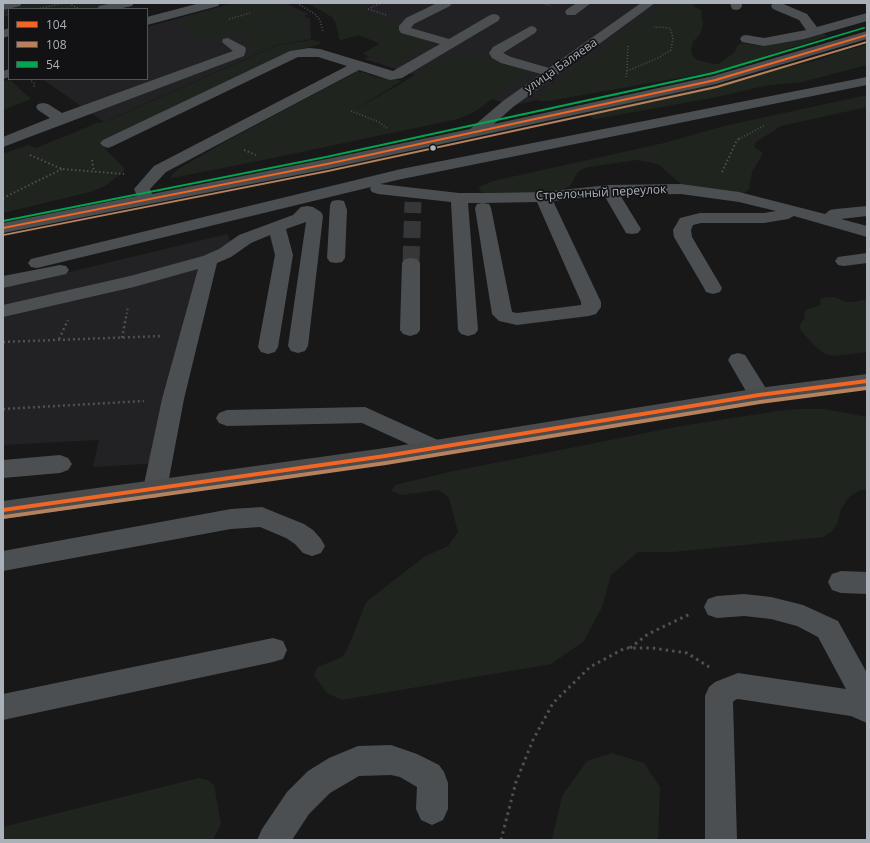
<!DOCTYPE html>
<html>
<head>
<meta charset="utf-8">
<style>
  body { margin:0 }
  #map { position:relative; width:870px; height:843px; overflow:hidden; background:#181818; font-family:"Open Sans",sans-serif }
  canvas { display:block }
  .frame { position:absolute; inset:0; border:4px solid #aab1b8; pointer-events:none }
  .legend { position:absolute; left:8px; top:8px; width:140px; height:72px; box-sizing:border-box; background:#121214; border:1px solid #4f5256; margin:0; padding:5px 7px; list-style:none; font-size:12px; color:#aab1b8 }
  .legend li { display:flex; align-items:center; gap:8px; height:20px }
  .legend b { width:20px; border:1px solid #4f5256 }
</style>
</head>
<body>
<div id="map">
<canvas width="870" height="843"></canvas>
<div class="frame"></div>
<ul class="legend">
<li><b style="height:5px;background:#f26522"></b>104</li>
<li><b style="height:5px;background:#b6815c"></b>108</li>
<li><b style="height:5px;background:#00a651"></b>54</li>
</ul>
</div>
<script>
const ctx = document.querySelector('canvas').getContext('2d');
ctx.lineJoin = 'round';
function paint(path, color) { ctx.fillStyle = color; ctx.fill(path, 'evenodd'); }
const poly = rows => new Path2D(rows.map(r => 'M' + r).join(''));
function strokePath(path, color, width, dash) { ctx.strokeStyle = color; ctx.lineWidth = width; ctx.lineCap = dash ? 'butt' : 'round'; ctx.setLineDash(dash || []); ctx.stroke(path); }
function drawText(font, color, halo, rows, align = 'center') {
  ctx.font = font + ' "Open Sans",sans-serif'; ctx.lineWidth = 3.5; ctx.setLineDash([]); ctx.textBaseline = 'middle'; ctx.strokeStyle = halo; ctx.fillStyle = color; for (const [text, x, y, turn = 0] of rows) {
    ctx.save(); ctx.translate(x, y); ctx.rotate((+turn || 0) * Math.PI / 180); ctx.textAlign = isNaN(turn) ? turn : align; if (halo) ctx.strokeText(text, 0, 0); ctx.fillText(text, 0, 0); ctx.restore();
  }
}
paint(poly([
  [233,3,285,3,309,14,304,16,310,19,311,39,277,45,104,122,42,79,147,79,147,27],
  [363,3,696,3,626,80,515,105,498,101,364,59,390,45,337,29,335,19],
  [227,234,232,244,216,252,164,463,93,467,99,440,3,445,3,288]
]), '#222224');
paint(poly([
  [27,3,119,3,94,9,9,9,9,16,3,17,3,9],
  [239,3,278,3,302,16,206,40,175,21],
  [307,3,366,3,361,9,363,11,399,22,398,27,400,31,426,39,428,42,423,49,406,59,397,64,387,63,362,54,379,44,378,43,359,35,341,40,339,39,336,23,332,17],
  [668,3,693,3,693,6,701,10,703,25,700,34,693,42,691,48,692,55,697,60,714,64,718,64,734,53,737,46,741,43,756,45,821,33,828,36,718,71,549,101,539,101,537,99,540,94,550,86,571,73,617,37],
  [302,18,306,38,279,43,257,51,233,36],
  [312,40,322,42,317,45,297,50,281,57,104,144,105,148,124,168,124,171,105,186,90,192,3,213,3,154,27,145,36,148,97,123,105,122,278,45],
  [867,45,867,65,802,82,764,86,717,97,595,119,592,118,590,116,593,110,709,86,818,60,842,51],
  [467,56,477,56,522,67,526,70,526,74,476,111,458,119,263,160,172,178,171,176,178,169,223,143,358,71,369,74,369,75,381,78,384,76,402,81,354,110,397,86,429,65,442,60],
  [10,80,31,99,3,110,3,81],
  [867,95,867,107,781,126,756,142,754,147,762,152,762,155,752,172,749,189,746,192,741,193,681,184,659,165,653,163,637,160,589,167,583,169,578,172,570,186,563,189,547,192,484,194,480,191,479,187,493,181,664,143,724,126],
  [834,297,846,302,854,302,867,299,867,352,833,356,826,354,818,349,801,331,800,327,801,322,804,320,805,311,809,309,821,305,820,299,822,298],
  [800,409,824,409,867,417,867,489,860,490,849,497,841,509,837,524,831,532,823,537,673,552,638,552,611,575,602,607,584,641,551,664,342,700,327,693,314,675,318,667,342,657,347,650,366,602,424,557,448,546,458,532,449,498,439,490,401,495,391,491,395,485,449,472,681,426,778,411],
  [612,753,644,763,660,787,658,840,552,840,562,796,587,761],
  [199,778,208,780,214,785,221,824,213,840,3,840,3,827]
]), '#1f251e');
strokePath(poly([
  [411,263,413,202]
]), '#353738', 17, [17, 8]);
strokePath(poly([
  [69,3,79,9],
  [297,3,316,15,320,20,323,32],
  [542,3,551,6],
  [37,9,64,3],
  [368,9,387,15],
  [368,9,381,3],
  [229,19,250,13],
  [627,71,628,45],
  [626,77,627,71,658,58,671,50,673,38,670,28,654,27],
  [29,79,34,83,34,88],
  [351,111,379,122,388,129],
  [739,139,765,125]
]), '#4e5052', 1.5, [1, 2]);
strokePath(poly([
  [244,150,256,155],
  [30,155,62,169,124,174],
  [92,160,94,172],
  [722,172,737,140,741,138],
  [3,198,62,169],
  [126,318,128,307]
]), '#4e5052', 2, [1.5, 2.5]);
strokePath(poly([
  [122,338,126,317],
  [59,339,68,320],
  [3,342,162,336],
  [3,409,144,401]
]), '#4e5052', 2.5, [2, 3]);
strokePath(poly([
  [630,648,648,634,690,614],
  [501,840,516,782,533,740,553,703,590,667,625,648,652,648,687,653,709,667]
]), '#4e5052', 3, [2.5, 4]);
paint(poly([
  [3,3,22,3,20,6,3,10,3,3],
  [113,3,134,3,132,6,118,9,97,9,99,6,113,3],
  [200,3,220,3,218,6,147,25,147,17,200,3],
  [437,3,452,3,450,6,414,24,411,28,449,39,490,15,494,14,498,15,500,18,498,21,402,78,390,80,359,70,166,172,150,189,152,194,327,159,470,129,503,101,541,74,501,63,492,58,489,53,493,47,531,26,535,27,537,30,535,33,503,53,511,57,549,68,641,3,655,3,513,107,494,124,713,76,867,31,867,39,716,84,327,169,3,233,3,223,137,196,134,189,154,166,347,66,318,57,298,57,113,146,108,148,103,146,100,143,103,140,290,51,309,48,320,49,393,71,440,44,401,33,399,30,399,26,406,18,437,3],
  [577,3,591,3,575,15,567,15,565,12,567,9,577,3],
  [730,3,742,3,742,6,740,9,736,10,732,9,730,3],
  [773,3,781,3,807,14,817,27,867,13,867,21,804,39,764,46,742,42,740,39,742,36,746,35,764,38,806,30,799,20,773,9,771,6,773,3],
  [9,28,9,36,3,38,3,30,9,28],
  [228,38,245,47,246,50,244,56,3,147,3,137,50,118,38,110,36,107,38,104,43,103,48,104,62,113,233,51,222,42,223,39,228,38],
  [9,69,9,77,3,79,3,71,9,69],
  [867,77,867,85,402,179,380,184,459,193,493,193,543,192,609,185,681,184,739,192,825,214,830,210,836,209,867,206,867,216,841,219,867,226,867,237,794,216,788,219,764,223,701,223,693,225,691,230,692,237,722,288,720,292,713,294,706,292,704,288,674,237,673,230,680,218,700,213,764,213,776,211,739,202,681,194,620,195,641,229,638,233,632,234,626,233,604,195,553,201,601,302,601,307,596,314,589,316,517,325,499,321,492,314,475,208,477,204,483,203,468,203,478,330,475,334,468,336,461,334,458,330,451,202,378,194,372,192,370,189,371,187,37,268,31,267,28,263,31,259,401,169,867,77],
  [537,202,581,302,581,305,517,313,512,312,491,208,489,204,483,203,537,202],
  [338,200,344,201,347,210,345,258,342,262,336,263,330,262,327,258,330,205,332,201,338,200],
  [307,206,313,207,321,212,323,216,308,346,305,351,298,353,291,351,288,346,306,222,286,229,293,255,278,347,275,352,268,354,261,352,258,347,275,255,270,235,251,243,231,257,217,263,184,399,167,489,163,495,155,498,147,495,143,489,162,399,198,269,134,287,3,317,3,305,130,276,203,256,219,249,239,235,293,215,301,207,307,206],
  [867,253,867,263,844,266,838,265,835,261,838,257,867,253],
  [411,258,417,259,420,263,420,330,417,334,410,336,403,334,400,330,402,263,405,259,411,258],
  [60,265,66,266,69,270,66,274,3,288,3,276,60,265],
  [738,353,745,355,767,390,770,395,767,400,759,402,751,400,728,360,731,355,738,353],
  [365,407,440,441,443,447,440,453,432,455,362,423,227,426,219,423,216,418,219,413,227,410,365,407],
  [60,455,68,458,72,464,68,470,60,473,3,478,3,460,60,455],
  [262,507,304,524,313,530,321,539,325,546,321,553,312,556,303,553,295,544,286,538,260,527,231,529,3,571,3,551,231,509,262,507],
  [841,571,867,572,867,594,841,593,832,590,828,582,832,574,841,571],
  [744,594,771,597,803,605,838,621,867,673,867,723,851,716,738,699,735,700,733,702,737,840,705,840,705,696,709,687,715,682,738,673,846,689,818,637,797,626,771,619,744,616,717,618,708,615,704,607,708,599,717,596,744,594],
  [273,638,283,641,287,650,283,659,273,662,3,720,3,694,273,638],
  [391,745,417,754,439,765,444,772,448,783,448,809,443,820,432,825,421,820,416,809,417,787,400,777,391,775,359,776,330,793,309,814,292,840,257,840,262,829,287,792,308,771,329,758,358,746,391,745]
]), '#4c4f51');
paint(poly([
  [867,374,867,388,759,402,385,464,3,519,3,501,385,448,759,388,867,374]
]), '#4a4b4d');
paint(poly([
  [867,34,867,36,716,81,327,165,3,229,3,227,327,163,715,79,867,34],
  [867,379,867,383,759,397,385,458,3,512,3,508,385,454,759,393,867,379]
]), '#f26522');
paint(poly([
  [867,41,867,43,717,88,328,172,3,236,3,234,4,234,328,170,716,86,867,41],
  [867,386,867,390,760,404,386,465,3,519,3,515,4,515,386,461,760,400,867,386]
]), '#b6815c');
paint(poly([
  [864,27,866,28,714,74,326,158,3,222,3,220,326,156,713,72,864,27]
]), '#00a651');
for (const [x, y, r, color] of [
  [433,148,3.5,"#aab1b8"]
]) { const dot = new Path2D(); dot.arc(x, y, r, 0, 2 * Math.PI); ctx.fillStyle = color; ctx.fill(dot); strokePath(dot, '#121214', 1.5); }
drawText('12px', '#aab1b8', '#121214', [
  ["улица Баляева",561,66,-35],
  ["Стрелочный переулок",601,193,-3]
]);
</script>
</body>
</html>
